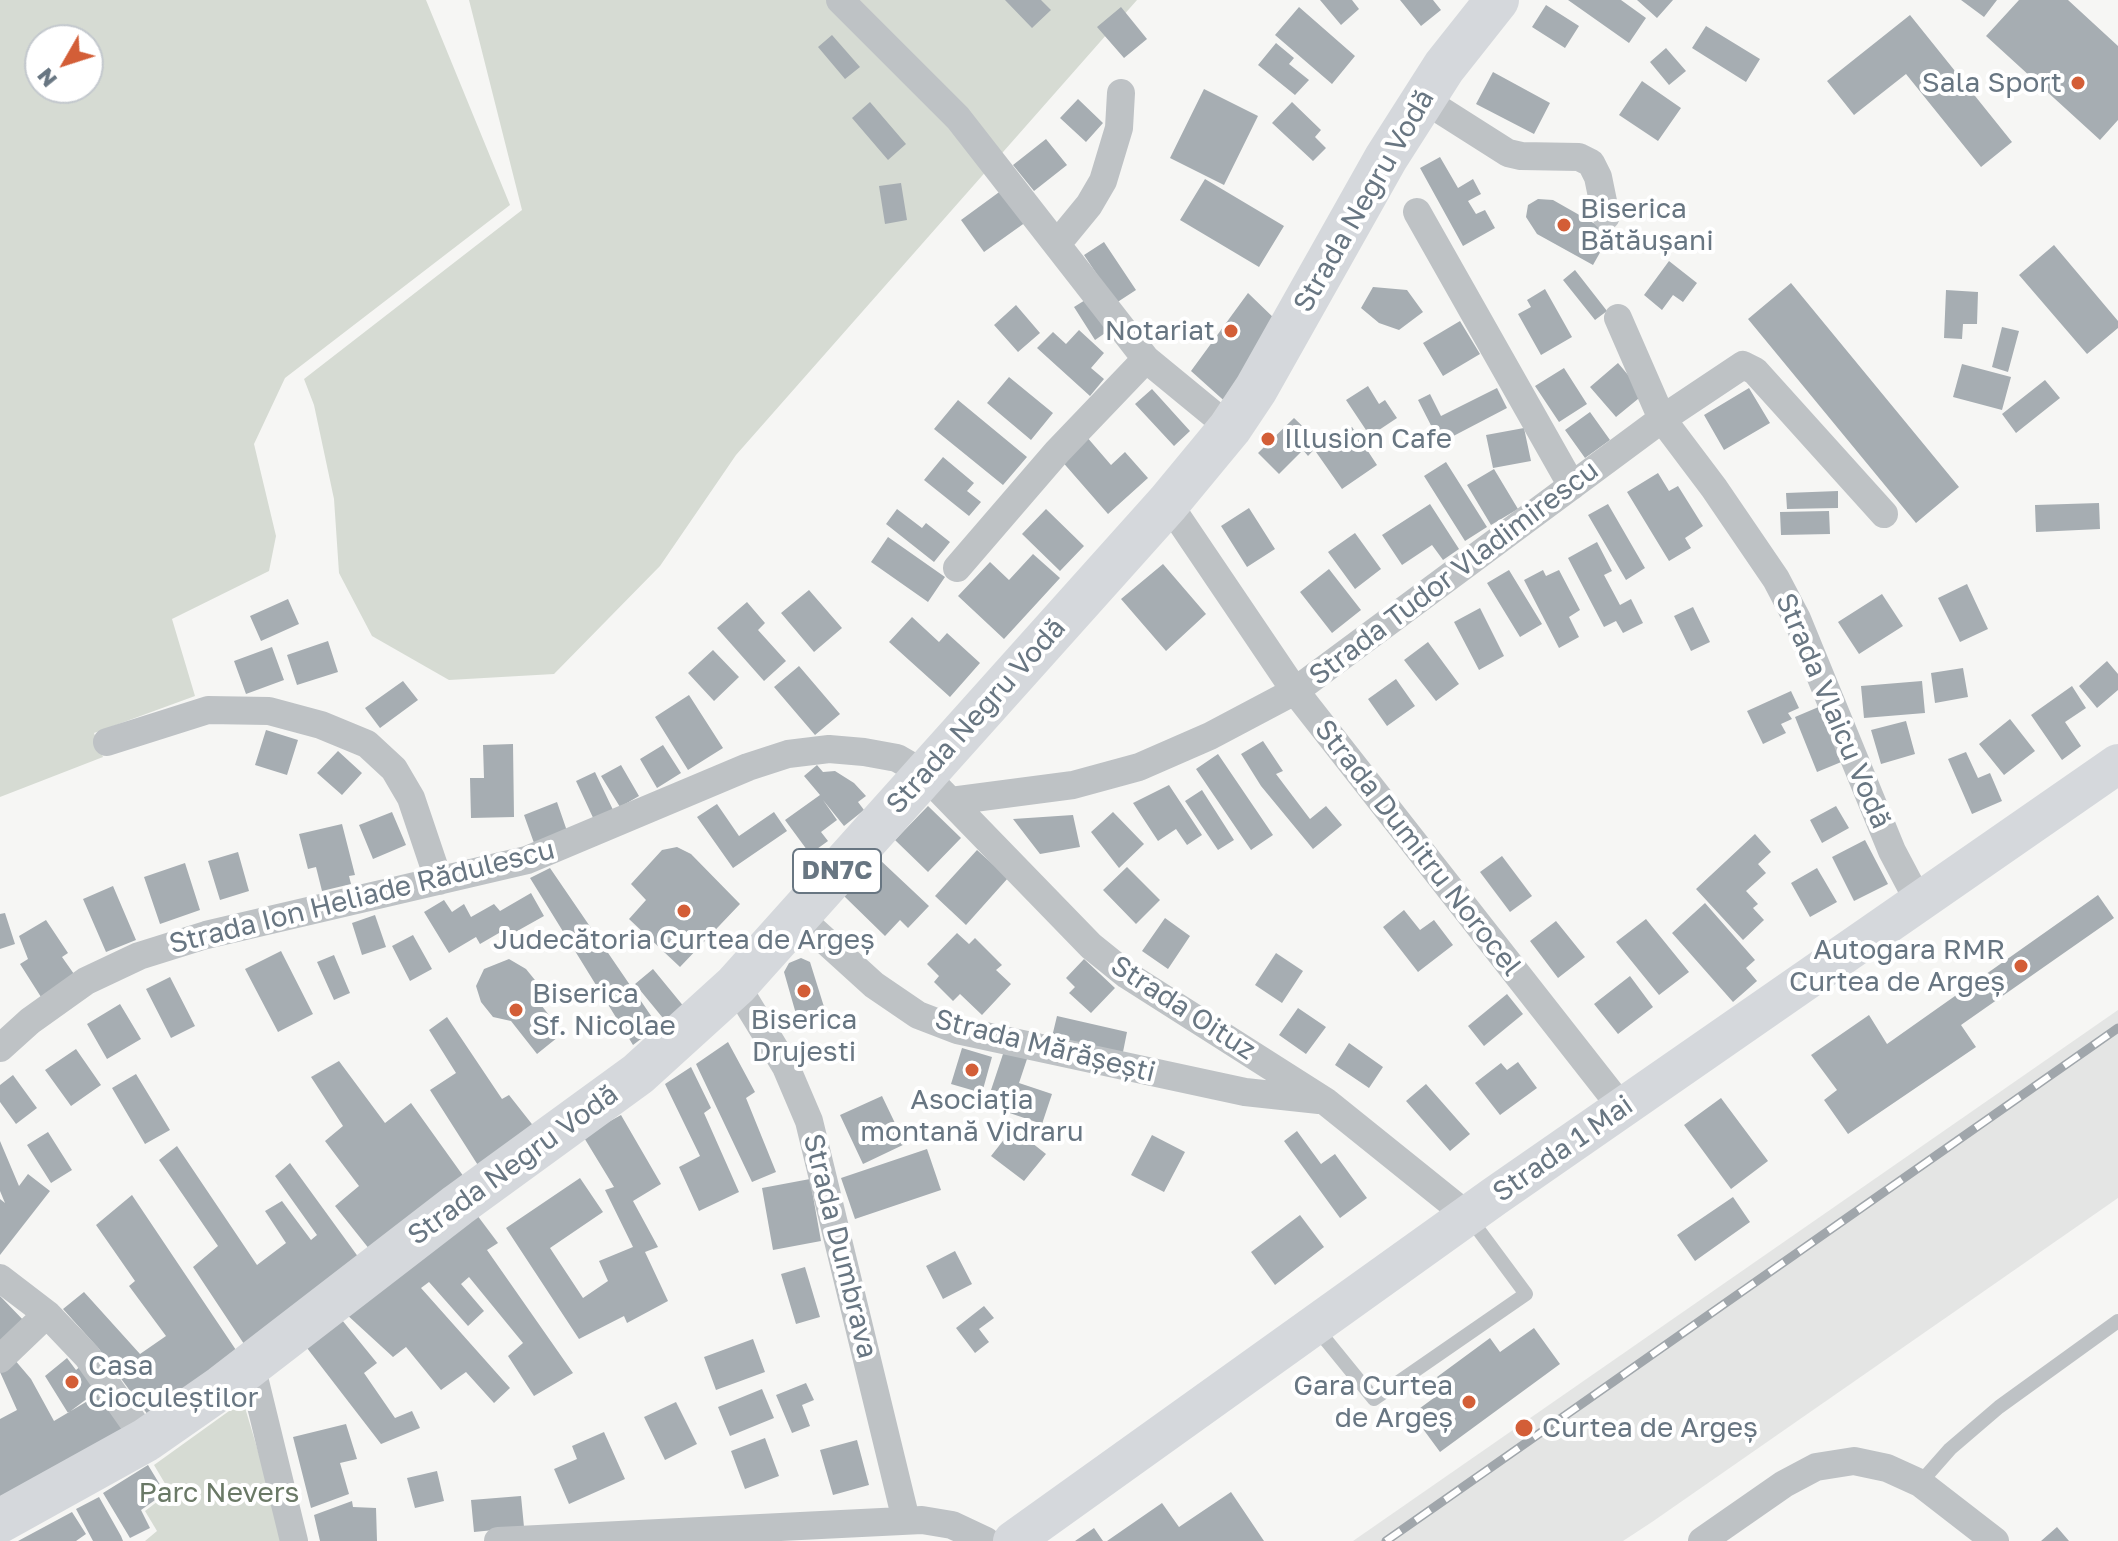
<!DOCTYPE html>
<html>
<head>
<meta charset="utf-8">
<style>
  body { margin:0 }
  #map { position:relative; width:2118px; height:1541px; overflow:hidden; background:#f6f6f4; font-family:"Golos Text",sans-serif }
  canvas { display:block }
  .north { position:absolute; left:24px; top:24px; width:80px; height:80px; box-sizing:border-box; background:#fff; border:2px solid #c3c8cd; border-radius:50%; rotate:231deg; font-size:22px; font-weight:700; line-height:32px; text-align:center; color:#687682 }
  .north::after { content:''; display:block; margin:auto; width:28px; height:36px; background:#d35e37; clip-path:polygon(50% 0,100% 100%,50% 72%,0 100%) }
</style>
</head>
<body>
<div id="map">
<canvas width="2118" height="1541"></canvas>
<div class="north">N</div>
</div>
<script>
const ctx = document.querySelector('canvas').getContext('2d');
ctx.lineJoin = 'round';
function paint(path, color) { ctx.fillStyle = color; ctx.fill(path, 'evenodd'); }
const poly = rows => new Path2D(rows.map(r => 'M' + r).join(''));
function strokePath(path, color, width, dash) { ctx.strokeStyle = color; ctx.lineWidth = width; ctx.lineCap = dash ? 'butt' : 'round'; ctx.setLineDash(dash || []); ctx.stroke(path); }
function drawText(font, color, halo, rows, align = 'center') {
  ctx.font = font + ' "Golos Text",sans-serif'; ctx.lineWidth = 8; ctx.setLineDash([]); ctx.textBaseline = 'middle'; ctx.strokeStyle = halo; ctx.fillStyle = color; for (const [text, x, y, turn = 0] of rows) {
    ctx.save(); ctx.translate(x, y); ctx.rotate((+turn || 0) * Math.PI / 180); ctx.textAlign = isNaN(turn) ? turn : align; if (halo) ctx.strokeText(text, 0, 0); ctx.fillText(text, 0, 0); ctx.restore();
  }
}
paint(poly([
  [2118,1010,2118,1198,1652,1522,1623,1541,1353,1541]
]), '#e4e5e4');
paint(poly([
  [0,0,426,0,510,205,285,378,254,444,276,536,269,571,172,619,195,696,94,733,103,757,0,797],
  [40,40,88,40,88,88,40,88],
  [469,0,1137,0,736,455,660,566,554,674,449,680,372,636,339,573,334,499,314,405,304,379,522,210],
  [243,1401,285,1541,145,1541,157,1531,145,1511,170,1492,154,1465]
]), '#d6dbd3');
paint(poly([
  [1005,0,1041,0,1051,10,1032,28],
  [1320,0,1352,0,1359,9,1341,25],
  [1400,0,1433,0,1441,10,1421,26],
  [1568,0,1621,0,1646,18,1629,43],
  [1637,0,1673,0,1657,18],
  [1961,0,1997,0,1984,17],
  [2019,0,2068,0,2118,46,2118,120,2100,140,1986,36],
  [1546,5,1579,26,1565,48,1532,27],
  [1121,7,1147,39,1124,58,1097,27],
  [1299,7,1355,56,1332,84,1275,35],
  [1910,15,2012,142,1981,167,1906,74,1854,115,1827,81],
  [1706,26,1760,59,1746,82,1692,48],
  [832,35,860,67,845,79,818,47],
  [1276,43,1294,58,1289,64,1309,80,1295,95,1258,65],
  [1666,48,1686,71,1669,85,1650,62],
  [1493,72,1550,103,1534,134,1476,104],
  [1642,81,1681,108,1658,141,1619,115],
  [1204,89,1258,116,1224,185,1170,158],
  [1078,99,1103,123,1086,142,1060,118],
  [870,102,906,144,888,160,852,118],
  [1292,102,1321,130,1315,137,1326,148,1313,161,1272,123],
  [1046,139,1067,165,1034,191,1013,165],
  [1440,157,1458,188,1473,179,1481,194,1468,201,1476,214,1485,210,1495,228,1463,246,1420,168],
  [1205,179,1284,226,1259,267,1180,220],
  [901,183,907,220,885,224,879,186],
  [1002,190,1026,222,984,252,961,220],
  [1538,199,1553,200,1611,233,1593,265,1537,234,1526,217,1528,205],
  [1104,242,1136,290,1116,303,1084,255],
  [2054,245,2118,321,2118,328,2087,354,2019,275],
  [1669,261,1697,283,1683,302,1673,295,1662,310,1644,295],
  [1575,270,1607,311,1595,320,1563,280],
  [1791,283,1959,487,1916,523,1748,319],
  [1373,287,1407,290,1423,312,1399,330,1379,323,1361,308],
  [1545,289,1572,337,1541,355,1518,314,1531,307,1527,300],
  [1946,290,1978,292,1977,324,1963,324,1962,339,1944,338],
  [1248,293,1277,321,1230,406,1191,371],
  [1090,297,1111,329,1095,340,1074,307],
  [1016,305,1040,333,1018,352,994,325],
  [1460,321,1480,354,1443,376,1423,343],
  [2002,327,2019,331,2008,372,1992,367],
  [1079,330,1104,353,1091,368,1104,379,1090,396,1037,348,1053,332,1066,344],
  [1618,363,1644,394,1616,417,1590,387],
  [1962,364,2011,377,2002,410,1953,397],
  [1564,368,1587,404,1559,422,1535,386],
  [1009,377,1053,413,1031,440,987,403],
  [2045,380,2060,398,2016,433,2002,414],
  [1368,386,1379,404,1385,400,1397,418,1370,436,1346,400],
  [1497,388,1507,408,1440,443,1418,400,1430,394,1441,416],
  [1749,388,1770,423,1724,450,1704,415],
  [1152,389,1190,431,1174,446,1135,404],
  [958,400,1027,457,1003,485,934,429],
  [1590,412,1610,440,1585,458,1565,430],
  [1294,418,1320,443,1308,456,1303,450,1279,474,1258,453],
  [1352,427,1377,465,1342,489,1316,452],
  [1524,428,1531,461,1493,468,1486,435],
  [1086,436,1111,465,1125,452,1148,478,1108,514,1060,459],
  [943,457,974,483,967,491,981,502,969,516,924,480],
  [1446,462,1487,527,1465,541,1424,476],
  [1494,469,1518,509,1491,525,1467,485],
  [1658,473,1669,491,1678,486,1703,526,1685,538,1691,548,1669,561,1627,492],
  [1838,491,1838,508,1787,509,1786,493],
  [2099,503,2100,529,2036,532,2035,505],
  [1430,504,1459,549,1443,560,1432,545,1402,565,1382,535],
  [1608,504,1645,568,1626,580,1588,515],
  [1249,508,1275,549,1247,567,1221,526],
  [897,509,922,528,926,523,950,542,934,562,886,524],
  [1046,509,1084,546,1060,571,1022,534],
  [1829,511,1830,534,1781,535,1780,512],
  [1355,533,1381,569,1355,589,1328,552],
  [888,537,945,577,928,602,871,562],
  [1597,542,1612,571,1604,575,1620,605,1631,599,1643,623,1623,633,1616,621,1604,627,1568,558],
  [1033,554,1060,578,1004,639,958,596,990,562,1009,580],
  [1163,564,1206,614,1166,651,1121,599],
  [1329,569,1361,610,1332,633,1300,592],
  [1509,570,1542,624,1520,637,1487,583],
  [1543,570,1546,576,1559,570,1580,610,1569,617,1579,637,1559,648,1524,580],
  [1967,584,1988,629,1960,642,1938,598],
  [809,590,842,628,814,652,781,613],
  [1882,594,1903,626,1859,654,1838,622],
  [288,599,299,624,261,641,250,616],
  [747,602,765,623,758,630,786,661,764,681,717,628],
  [1693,607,1710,642,1691,651,1674,616],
  [1480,608,1504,656,1479,670,1454,622],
  [912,617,939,642,947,633,980,663,950,697,889,642],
  [328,641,338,672,297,685,287,655],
  [1428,642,1459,684,1436,701,1404,660],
  [272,647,284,680,246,694,234,661],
  [713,650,739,677,714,701,688,673],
  [2107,661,2118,674,2118,690,2097,708,2079,686],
  [799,666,840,714,815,735,774,687],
  [1963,668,1968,697,1935,703,1931,673],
  [1396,679,1415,706,1387,726,1368,699],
  [403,681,418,700,380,728,365,708],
  [1922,681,1925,713,1864,718,1861,686],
  [2072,686,2086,708,2065,722,2081,746,2062,760,2031,715],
  [1791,691,1799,708,1788,713,1792,719,1781,724,1786,733,1763,744,1747,711],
  [689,695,723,748,688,770,655,717],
  [1828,703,1851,758,1817,772,1795,717],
  [2010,719,2035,751,2004,775,1979,744],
  [1906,721,1915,754,1881,764,1871,730],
  [266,730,298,740,287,775,255,765],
  [1263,741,1283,771,1276,774,1310,819,1326,806,1342,825,1313,849,1261,786,1241,754],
  [513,744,514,817,471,818,470,778,484,778,483,745],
  [663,745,681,773,657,788,640,759],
  [338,751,362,773,342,795,317,773],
  [1966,752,1978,778,1990,773,2002,801,1972,814,1948,759],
  [1218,754,1273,835,1251,850,1196,769],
  [621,765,639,796,620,807,601,776],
  [817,765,823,772,835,771,854,783,866,796,858,802,864,810,844,826,823,800,837,820,821,832,828,841,810,854,785,820,820,795,804,776],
  [595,772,614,812,595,822,576,781],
  [1169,785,1202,835,1187,845,1176,829,1158,841,1133,803],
  [1202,790,1234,840,1218,850,1185,801],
  [557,802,567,831,534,843,524,815],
  [717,804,739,836,774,812,787,831,733,868,697,817],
  [928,806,961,838,928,872,895,840],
  [1836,806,1849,828,1822,843,1810,820],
  [392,812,406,845,373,859,359,825],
  [1113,812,1144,844,1119,868,1091,832],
  [1073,815,1080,847,1040,854,1013,819],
  [342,824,355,875,349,876,351,884,322,891,316,867,308,869,299,834],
  [1755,834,1771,852,1758,864,1766,873,1746,891,1758,904,1753,908,1764,920,1743,940,1696,889],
  [1865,840,1888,884,1854,901,1832,857],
  [677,847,691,854,740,904,680,967,629,919,646,900,631,884,662,850],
  [977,850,1008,878,966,925,935,896],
  [238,852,249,891,220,900,208,861],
  [1502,856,1532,896,1510,912,1480,872],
  [879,859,929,906,908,928,900,920,885,936,844,896],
  [185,863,200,910,160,924,144,877],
  [1127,867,1160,900,1136,924,1103,890],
  [550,868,658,1026,633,1045,530,878],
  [1817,868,1837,902,1810,917,1791,883],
  [113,886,136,940,106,952,83,899],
  [531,893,544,916,503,939,499,933,480,944,476,937,449,953,424,912,444,900,452,912,464,904,471,917,494,904,500,911],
  [2098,895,2114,918,1961,1025,1976,1047,1848,1134,1824,1100,1837,1090,1811,1055,1869,1015,1887,1044],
  [1705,903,1755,960,1746,968,1757,981,1733,1002,1672,933],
  [1404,910,1420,930,1434,920,1453,945,1418,972,1383,927],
  [5,913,15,944,0,949,0,914],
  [375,915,386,947,362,955,352,923],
  [1165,918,1190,936,1168,969,1142,951],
  [1646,919,1689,972,1659,995,1616,942],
  [46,920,68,953,62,957,74,974,41,997,20,964,28,959,19,936],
  [1556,921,1585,957,1558,978,1530,941],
  [957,933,969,944,975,938,1002,965,996,970,1011,984,982,1015,960,994,953,1001,934,982,939,976,927,964],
  [413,935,432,969,410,981,392,946],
  [281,951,313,1014,278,1032,245,969],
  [1276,953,1303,971,1282,1003,1255,985],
  [334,955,350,993,334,1000,317,962],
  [801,958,810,962,825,1010,820,1018,803,1023,796,1014,784,972,789,963],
  [509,959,526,969,539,985,538,1001,563,1033,537,1054,511,1021,493,1017,481,1002,476,986,484,969],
  [1084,959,1115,988,1091,1013,1069,993,1075,987,1066,978],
  [653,969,685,1008,667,1023,635,984],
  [1630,976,1653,1007,1618,1034,1594,1004],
  [170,977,195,1026,171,1038,146,989],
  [1507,994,1523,1014,1484,1046,1468,1026],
  [120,1004,141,1039,107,1059,87,1024],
  [1298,1008,1326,1027,1306,1054,1279,1035],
  [1057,1016,1127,1032,1122,1057,1051,1041],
  [447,1017,502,1099,509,1095,535,1128,481,1170,430,1090,456,1073,429,1030],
  [728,1042,755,1092,746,1098,776,1172,752,1182,696,1064],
  [1349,1043,1383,1067,1369,1088,1335,1065],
  [962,1048,992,1057,982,1093,951,1084],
  [76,1049,101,1085,71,1106,45,1070],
  [1004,1051,1027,1059,1019,1083,1052,1094,1042,1124,986,1105],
  [339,1061,385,1123,411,1103,464,1177,370,1250,335,1206,359,1186,325,1141,343,1126,311,1077],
  [1518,1062,1537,1088,1500,1115,1475,1083,1501,1063,1507,1070],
  [691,1067,711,1108,704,1113,739,1192,699,1211,679,1167,700,1156,665,1084],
  [136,1074,170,1130,145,1144,112,1088],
  [13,1075,37,1108,16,1124,0,1102,0,1085],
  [1426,1084,1470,1134,1450,1151,1406,1101],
  [882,1096,905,1144,863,1164,840,1115],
  [1721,1098,1768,1161,1731,1189,1684,1125],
  [621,1115,661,1184,633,1201,658,1247,645,1252,668,1301,627,1323,624,1316,579,1339,506,1228,580,1178,603,1212,550,1248,583,1298,608,1281,599,1261,633,1247,605,1190,614,1187,583,1136],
  [1013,1128,1046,1154,1024,1181,991,1156],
  [1297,1131,1321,1164,1335,1154,1367,1198,1340,1218,1284,1141],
  [48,1132,72,1170,51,1183,27,1145],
  [1152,1135,1185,1152,1164,1192,1131,1175],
  [0,1141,19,1186,28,1174,50,1191,0,1255,0,1199,5,1203,0,1191],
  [177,1146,257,1265,286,1243,265,1211,282,1201,311,1240,317,1235,275,1176,290,1163,359,1258,248,1350,193,1267,218,1246,159,1160],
  [927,1149,941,1190,855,1219,841,1178],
  [810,1179,821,1241,773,1250,762,1188],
  [132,1195,240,1356,151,1419,99,1349,63,1309,84,1292,140,1354,166,1336,129,1286,135,1281,96,1225],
  [1733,1197,1750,1222,1695,1261,1677,1235],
  [477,1215,498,1243,487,1250,573,1373,534,1396,508,1356,523,1343,469,1277,461,1284,484,1311,468,1326,429,1282,421,1288,510,1388,494,1403,466,1372,441,1390,406,1347,393,1357,345,1313],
  [1300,1215,1324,1247,1275,1285,1251,1252],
  [955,1251,972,1284,943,1299,926,1266],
  [805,1267,820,1317,796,1324,781,1274],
  [0,1296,28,1325,0,1352],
  [984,1306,994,1318,979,1329,989,1342,975,1353,956,1328],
  [342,1320,377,1363,364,1373,395,1418,412,1411,420,1428,381,1444,307,1348],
  [1534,1328,1560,1364,1440,1452,1412,1414,1446,1389,1437,1377,1490,1338,1500,1352],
  [753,1339,765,1372,716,1390,704,1357],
  [67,1358,76,1370,82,1365,100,1389,68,1413,45,1376],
  [14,1359,31,1379,54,1421,101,1393,126,1433,0,1503,0,1419,17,1410,0,1372],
  [806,1383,814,1400,802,1405,810,1426,792,1433,776,1395],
  [762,1389,774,1418,730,1436,718,1407],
  [676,1402,697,1444,665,1460,644,1417],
  [346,1424,357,1459,340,1463,349,1494,311,1508,293,1437],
  [604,1432,625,1479,569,1504,554,1469,577,1459,572,1446],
  [765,1438,779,1476,745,1489,731,1451],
  [857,1440,869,1485,833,1495,820,1450],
  [148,1465,165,1493,141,1510,150,1528,130,1538,103,1493],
  [437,1471,444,1501,415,1508,407,1478],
  [1231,1492,1264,1541,1107,1541,1162,1503,1179,1527],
  [521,1496,524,1527,474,1532,471,1500],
  [99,1497,121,1536,123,1541,93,1541,76,1509],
  [352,1501,353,1507,376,1508,377,1541,320,1541,314,1515],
  [72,1512,86,1534,76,1541,18,1541],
  [2057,1527,2069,1541,2041,1541],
  [1094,1528,1103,1541,1075,1541]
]), '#a6adb2');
strokePath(poly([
  [1317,1329,1374,1399,1526,1294,1469,1217],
  [1920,1483,1950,1449,1999,1407,2118,1321]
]), '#bec2c5', 14);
strokePath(poly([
  [840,0,958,118,1146,359,1230,428],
  [1423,99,1508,153,1521,156,1579,157,1591,163,1598,177,1606,216],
  [1417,212,1572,486],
  [1057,244,1089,205,1103,181,1119,128,1121,93],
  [1618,318,1662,419,1714,488,1776,579,1797,619,1892,851,1919,902],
  [1168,503,1295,691,1622,1108],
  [957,568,1057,452,1146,359],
  [107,742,208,710,269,711,321,725,367,744,394,769,411,798,439,881],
  [951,801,1073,785,1139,767,1210,736,1295,691,1662,419,1743,365,1755,371,1884,514],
  [798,916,874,985,918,1015,957,1030,1245,1092,1319,1100],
  [736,985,786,1067,809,1121,906,1520],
  [0,1048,30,1021,86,981,139,956,206,935,527,860,748,767,788,754,829,749,864,752,897,758,923,773,1091,946,1127,975,1325,1101,1468,1216],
  [0,1278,47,1314,87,1356,146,1440],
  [0,1359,47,1314],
  [251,1365,294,1541],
  [498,1541,922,1520,952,1525,986,1541],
  [1702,1541,1784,1484,1816,1467,1854,1461,1887,1468,1920,1483,1995,1541]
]), '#bec2c5', 28);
strokePath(poly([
  [1013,1541,1495,1196,2118,764]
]), '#d5d8dc', 40);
strokePath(poly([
  [0,1521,146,1440,222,1387,458,1205,638,1074,736,985,1168,503,1230,428,1256,389,1386,158,1444,67,1497,0]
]), '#d5d8dc', 44);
const rail = poly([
  [1386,1541,2118,1028]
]);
strokePath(rail, '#a0a6ab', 9);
strokePath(rail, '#fff', 6, [18]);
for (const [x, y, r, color] of [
  [2078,83,8,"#d35e37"],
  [1564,225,8,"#d35e37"],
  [1231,331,8,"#d35e37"],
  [1268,439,8,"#d35e37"],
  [684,911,8,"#d35e37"],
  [2021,966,8,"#d35e37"],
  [804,991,8,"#d35e37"],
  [516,1010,8,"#d35e37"],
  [972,1070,8,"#d35e37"],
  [72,1382,8,"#d35e37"],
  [1469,1402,8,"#d35e37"],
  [1524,1428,10,"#d35e37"]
]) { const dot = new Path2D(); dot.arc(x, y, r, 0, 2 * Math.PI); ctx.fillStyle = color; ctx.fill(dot); strokePath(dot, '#fff', 3); }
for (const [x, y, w] of [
  [837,871,88]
]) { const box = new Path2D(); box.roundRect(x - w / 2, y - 22, w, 44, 6); ctx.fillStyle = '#fff'; ctx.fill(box); strokePath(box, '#687682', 2); }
drawText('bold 26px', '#687682', null, [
  ["DN7C",837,871]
]);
drawText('28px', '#687682', '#fff', [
  ["Sala Sport",2062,83,"right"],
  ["Biserica",1580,209],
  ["Bătăușani",1580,241],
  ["Notariat",1215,331,"right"],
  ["Illusion Cafe",1284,439],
  ["Judecătoria Curtea de Argeș",684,940,"center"],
  ["Autogara RMR",2005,950,"right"],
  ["Curtea de Argeș",2005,982,"right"],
  ["Biserica",532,994],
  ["Sf. Nicolae",532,1026],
  ["Biserica",804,1020,"center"],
  ["Drujesti",804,1052,"center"],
  ["Asociația",972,1100,"center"],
  ["montană Vidraru",972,1132,"center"],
  ["Casa",88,1366],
  ["Cioculeștilor",88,1398],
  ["Gara Curtea",1453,1386,"right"],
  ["de Argeș",1453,1418,"right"],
  ["Curtea de Argeș",1542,1428]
], 'left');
drawText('28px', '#687682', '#fff', [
  ["Strada Negru Vodă",1364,201,-60],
  ["Strada Tudor Vladimirescu",1454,573,-37],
  ["Strada Vlaicu Vodă",1833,711,67],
  ["Strada Negru Vodă",976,716,-48],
  ["Strada Dumitru Norocel",1418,848,52],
  ["Strada Ion Heliade Rădulescu",362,897,-14],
  ["Strada Oituz",1183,1008,33],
  ["Strada Mărășești",1045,1046,14],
  ["Strada 1 Mai",1563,1149,-35],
  ["Strada Negru Vodă",513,1165,-36],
  ["Strada Dumbrava",840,1246,76]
]);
drawText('28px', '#6a7966', '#fff', [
  ["Parc Nevers",219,1493]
]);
</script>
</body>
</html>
